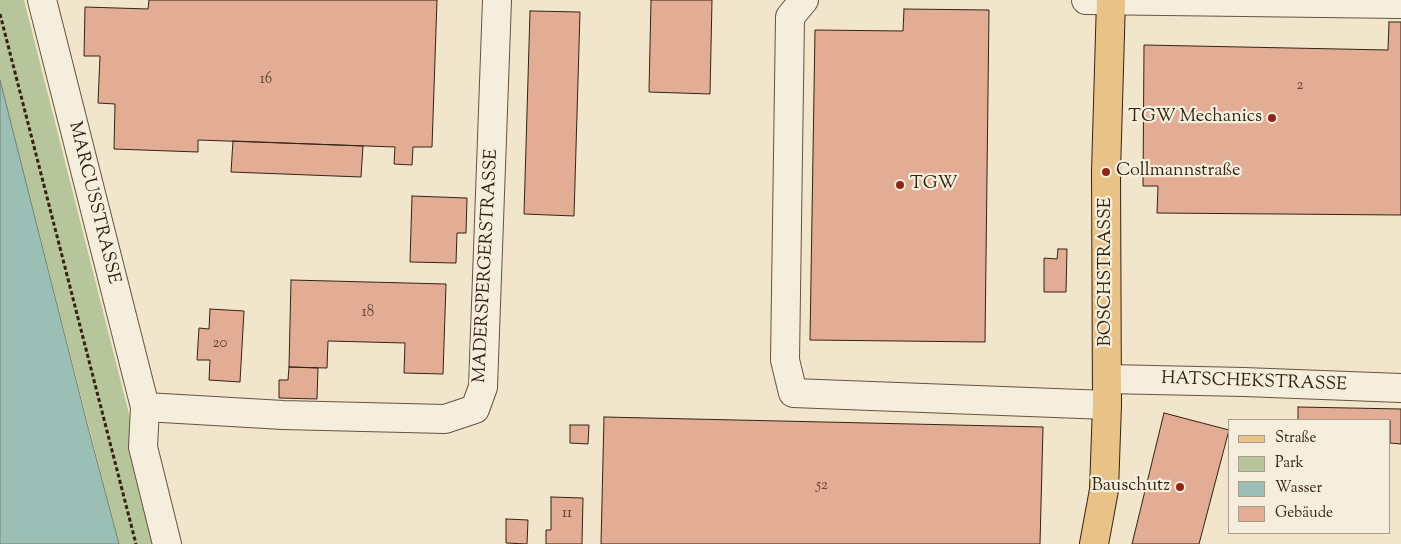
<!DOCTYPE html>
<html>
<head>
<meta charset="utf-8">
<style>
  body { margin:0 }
  #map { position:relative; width:1401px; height:544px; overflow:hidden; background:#f1e5cb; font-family:"Sorts Mill Goudy",serif }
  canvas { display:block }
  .legend { position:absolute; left:1228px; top:419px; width:162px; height:115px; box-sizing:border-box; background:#f6eedd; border:1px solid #a99d8c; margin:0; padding:6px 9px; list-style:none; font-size:15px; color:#352312 }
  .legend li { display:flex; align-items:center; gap:10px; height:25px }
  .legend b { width:25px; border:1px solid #a99d8c }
</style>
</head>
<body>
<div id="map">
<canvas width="1401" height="544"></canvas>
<ul class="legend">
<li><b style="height:6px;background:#e8c286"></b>Straße</li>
<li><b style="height:14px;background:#b6c59a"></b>Park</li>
<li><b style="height:14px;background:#9bbfb4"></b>Wasser</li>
<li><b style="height:14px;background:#e3ac95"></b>Gebäude</li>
</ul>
</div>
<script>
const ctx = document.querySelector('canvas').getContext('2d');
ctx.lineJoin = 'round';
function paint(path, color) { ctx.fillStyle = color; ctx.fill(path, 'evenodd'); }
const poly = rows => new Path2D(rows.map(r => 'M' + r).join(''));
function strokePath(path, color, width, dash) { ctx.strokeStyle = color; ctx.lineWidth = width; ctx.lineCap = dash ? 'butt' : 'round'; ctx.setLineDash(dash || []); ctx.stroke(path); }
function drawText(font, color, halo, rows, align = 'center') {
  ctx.font = font + ' "Sorts Mill Goudy",serif'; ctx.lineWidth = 4.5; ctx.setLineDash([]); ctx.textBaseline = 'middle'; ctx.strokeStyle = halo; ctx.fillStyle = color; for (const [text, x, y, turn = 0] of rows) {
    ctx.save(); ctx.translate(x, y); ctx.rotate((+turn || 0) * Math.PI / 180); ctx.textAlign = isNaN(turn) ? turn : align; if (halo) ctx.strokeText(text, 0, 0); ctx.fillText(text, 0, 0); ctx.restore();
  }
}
paint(poly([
  [0,0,24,0,162,544,119,544,0,80]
]), '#b6c59a');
const water = poly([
  [0,80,89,431,119,544,0,544,0,80]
]);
paint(water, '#9bbfb4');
strokePath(water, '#728173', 1);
const building = poly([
  [149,0,437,0,432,147,413,147,412,165,394,164,395,147,198,140,198,152,114,149,115,104,98,103,100,56,84,56,85,7,148,9,149,0],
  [651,0,712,0,710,94,649,92,651,0],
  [904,9,989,10,985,342,810,340,815,30,903,31,904,9],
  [530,11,580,12,574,216,524,214,530,11],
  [1389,22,1401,22,1401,215,1157,213,1158,186,1143,186,1144,45,1388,50,1389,22],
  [233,141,363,146,361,177,231,172,233,141],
  [412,196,467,198,466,233,457,233,456,263,410,262,412,196],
  [1058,249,1067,249,1066,292,1044,292,1044,258,1057,259,1058,249],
  [291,280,446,284,443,374,404,373,405,343,328,341,327,368,289,367,291,280],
  [210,309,244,311,240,382,209,380,210,360,197,360,199,328,209,329,210,309],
  [289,367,318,368,317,399,279,398,279,380,288,380,289,367],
  [1298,407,1401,409,1401,444,1390,443,1390,420,1298,420,1298,407],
  [1164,413,1229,430,1199,544,1132,544,1164,413],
  [604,417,1043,427,1040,544,601,544,604,417],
  [570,425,589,425,588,444,570,443,570,425],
  [551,497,583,498,582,544,546,544,546,530,551,530,551,497],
  [506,519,528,520,527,544,506,543,506,519]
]);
paint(building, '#e3ac95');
strokePath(building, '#352312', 1);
const minor = poly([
  [42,0,145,407,143,447,167,544],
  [804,0,790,17,785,360,793,393,1107,405],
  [1086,0,1401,4],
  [1107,379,1244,382,1401,388],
  [145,407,283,415,445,419,475,409,483,387,497,0]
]);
const major = poly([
  [1094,544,1104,490,1107,405,1106,172,1111,0]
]);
strokePath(minor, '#645440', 30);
strokePath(major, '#352312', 30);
strokePath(poly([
  [0,14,136,544]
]), '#352312', 3, [4, 2.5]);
strokePath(minor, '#f6eedd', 28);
strokePath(major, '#e8c286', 28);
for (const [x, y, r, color] of [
  [1272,118,5,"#8f2418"],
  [1106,172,5,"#8f2418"],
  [900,185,5,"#8f2418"],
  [1180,487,5,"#8f2418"]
]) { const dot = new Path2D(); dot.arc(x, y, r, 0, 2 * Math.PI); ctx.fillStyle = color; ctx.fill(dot); strokePath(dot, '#f6eedd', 2); }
drawText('15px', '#604533', null, [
  ["16",266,80],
  ["2",1300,86],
  ["18",368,313],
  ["20",220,344],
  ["52",822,486],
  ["11",567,514]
]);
drawText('18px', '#352312', '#f6eedd', [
  ["TGW Mechanics",1262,118],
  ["Collmannstraße",1116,172,"left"],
  ["TGW",910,185,"left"],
  ["Bauschutz",1170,487]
], 'right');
drawText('18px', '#352312', '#f6eedd', [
  ["MARCUSSTRASSE",93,203,76],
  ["MADERSPERGERSTRASSE",487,266,-87],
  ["BOSCHSTRASSE",1107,272,-90],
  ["HATSCHEKSTRASSE",1254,383,2]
]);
</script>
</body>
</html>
